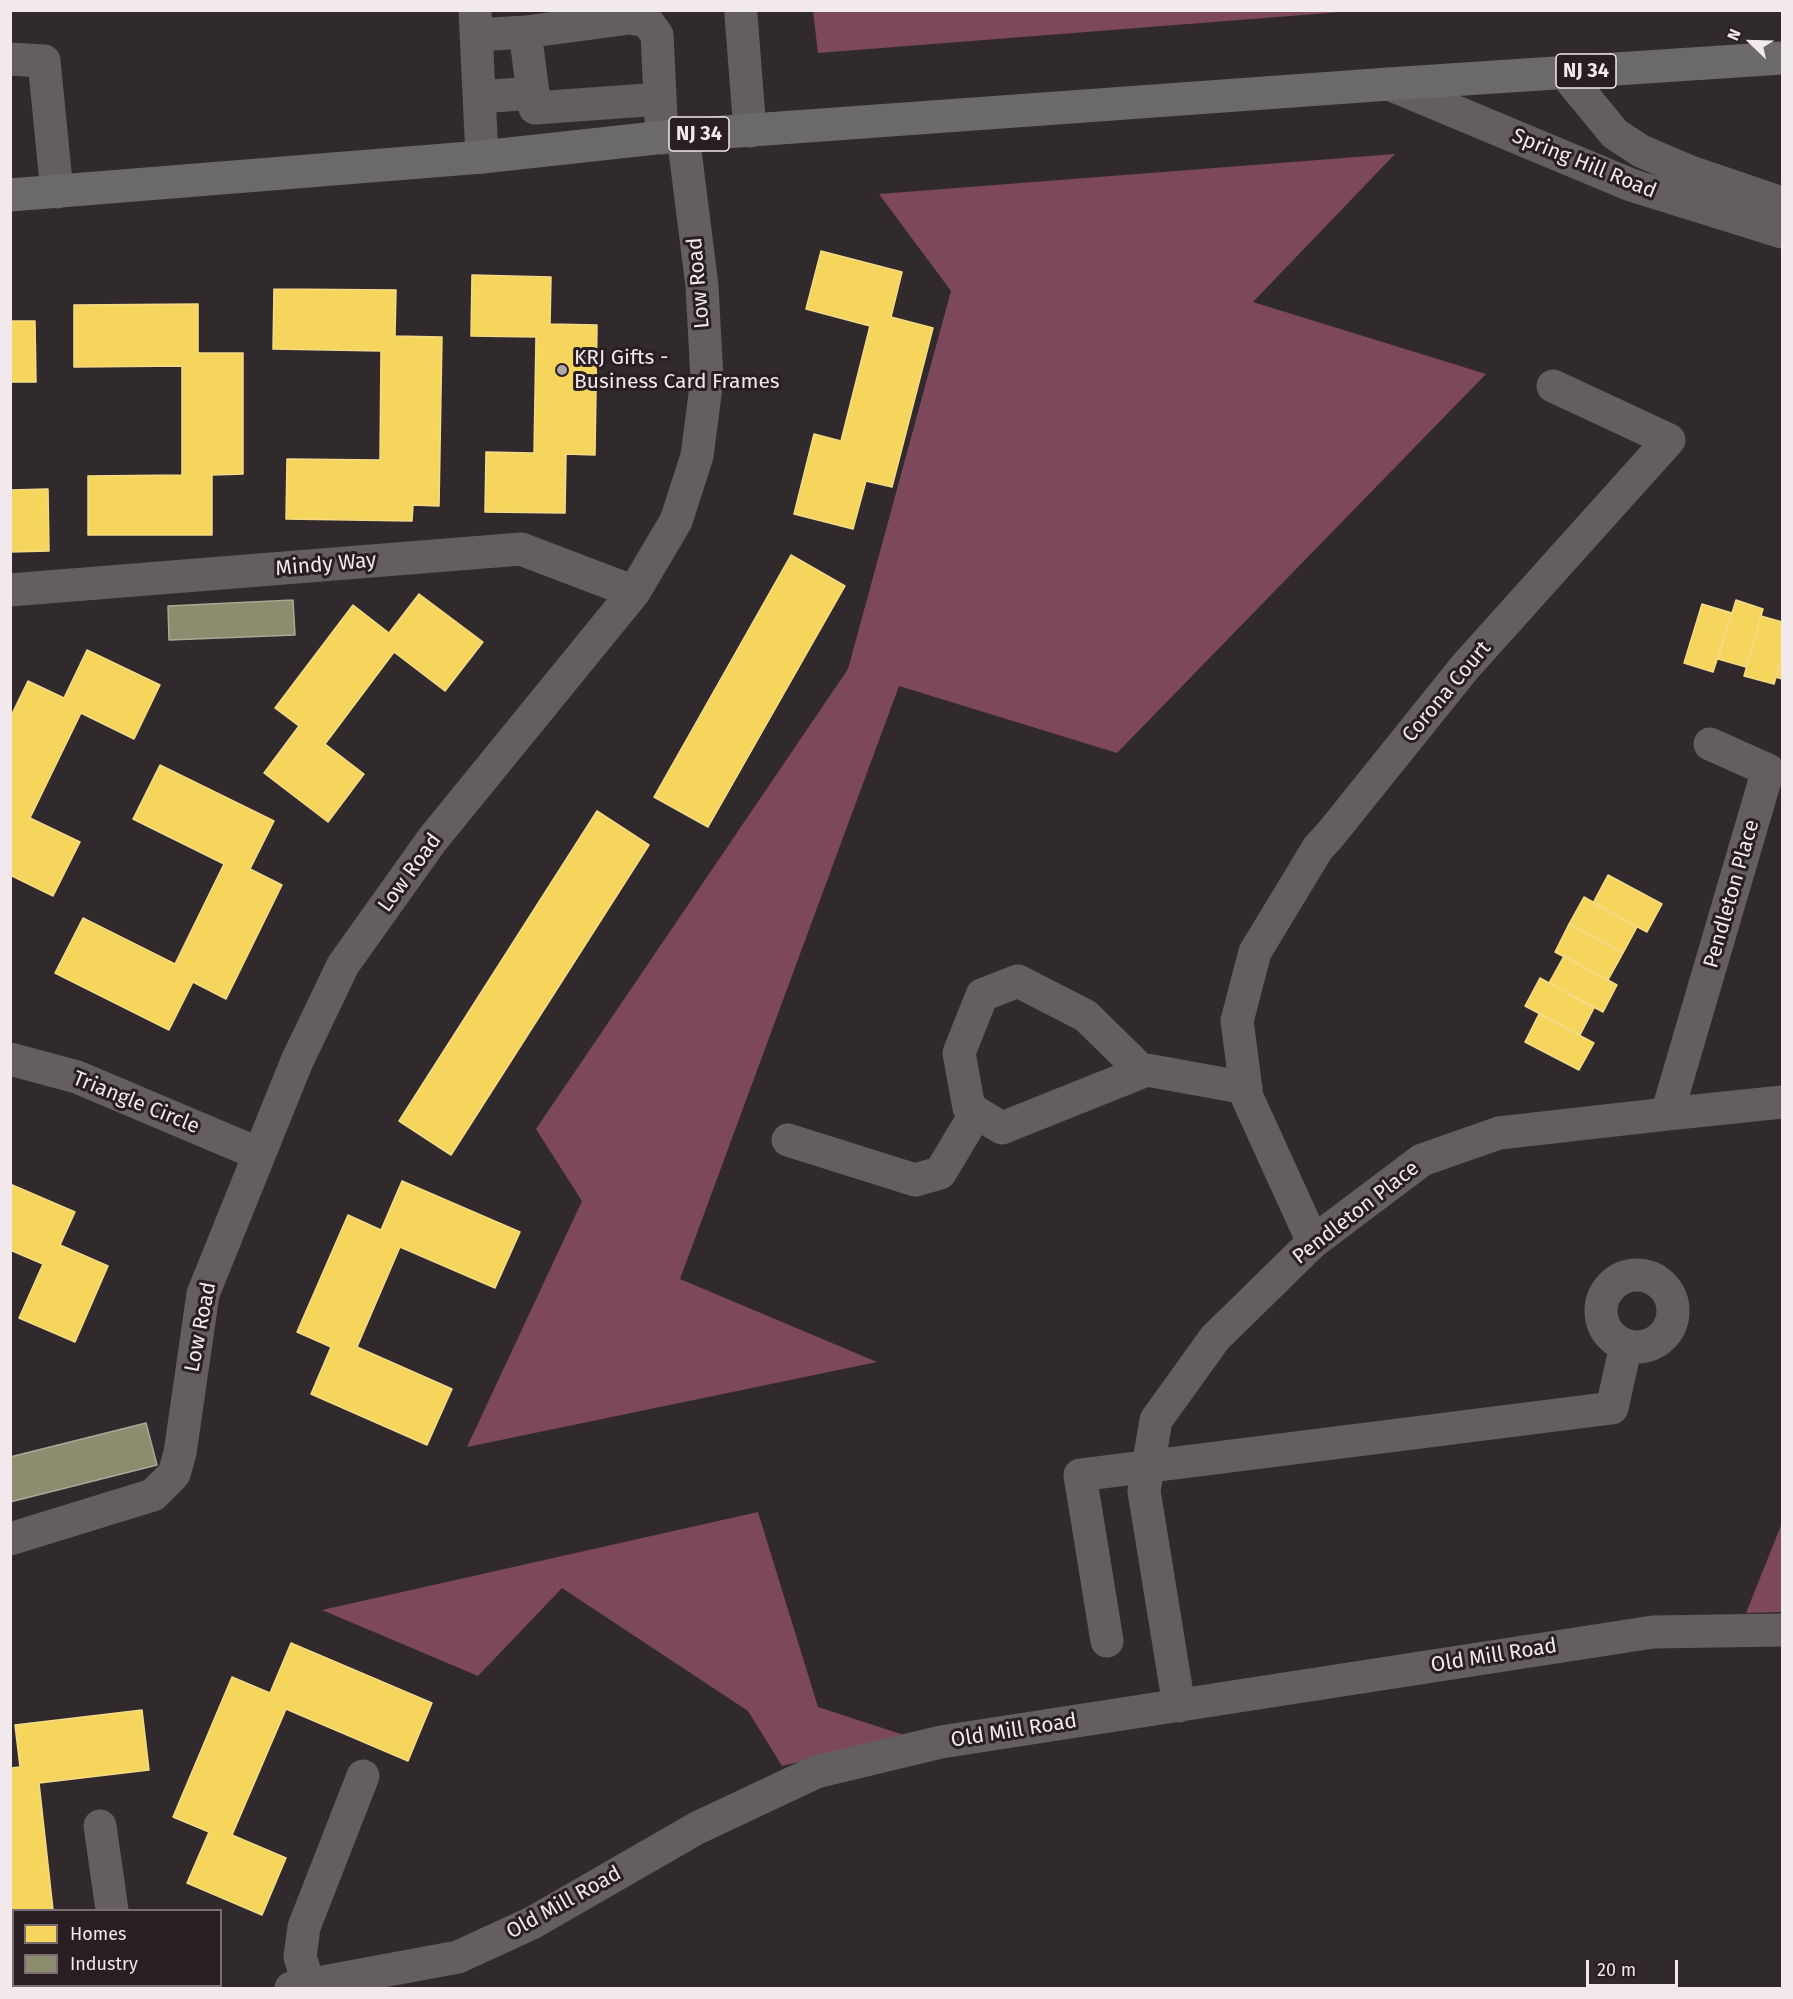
<!DOCTYPE html>
<html>
<head>
<meta charset="utf-8">
<style>
  body { margin:0 }
  #map { position:relative; width:1793px; height:1999px; overflow:hidden; background:#312a2c; font-family:"Fira Sans",sans-serif }
  canvas { display:block }
  .frame { position:absolute; inset:0; border:12px solid #f2e9ec; pointer-events:none }
  .legend { position:absolute; left:12px; top:1909px; width:210px; height:78px; box-sizing:border-box; background:#291e22; border:2px solid #796f73; margin:0; padding:8px 10px; list-style:none; font-size:18px; color:#f2e9ec }
  .legend li { display:flex; align-items:center; gap:12px; height:30px }
  .legend b { width:30px; border:2px solid #796f73 }
  .north { position:absolute; left:1721px; top:12px; width:60px; height:60px; -webkit-text-stroke:4px #291e22; paint-order:stroke; rotate:293deg; font-size:16px; font-weight:700; line-height:24px; text-align:center; color:#f2e9ec }
  .north::after { content:''; display:block; margin:auto; width:21px; height:27px; background:#f2e9ec; clip-path:polygon(50% 0,100% 100%,50% 72%,0 100%) }
  .scale { position:absolute; left:1586px; top:1960px; width:92px; height:27px; box-sizing:border-box; border:3px solid #f2e9ec; border-top:0; padding-left:8px; font-size:18px; line-height:21px; white-space:nowrap; color:#f2e9ec; -webkit-text-stroke:4px #291e22; paint-order:stroke }
</style>
</head>
<body>
<div id="map">
<canvas width="1793" height="1999"></canvas>
<div class="frame"></div>
<ul class="legend">
<li><b style="height:16px;background:#f6d55c"></b>Homes</li>
<li><b style="height:16px;background:#8c8c6e"></b>Industry</li>
</ul>
<div class="north">N</div>
<div class="scale">20 m</div>
</div>
<script>
const ctx = document.querySelector('canvas').getContext('2d');
ctx.lineJoin = 'round';
function paint(path, color) { ctx.fillStyle = color; ctx.fill(path, 'evenodd'); }
const poly = rows => new Path2D(rows.map(r => 'M' + r).join(''));
function strokePath(path, color, width, dash) { ctx.strokeStyle = color; ctx.lineWidth = width; ctx.lineCap = dash ? 'butt' : 'round'; ctx.setLineDash(dash || []); ctx.stroke(path); }
function drawText(font, color, halo, rows, align = 'center') {
  ctx.font = font + ' "Fira Sans",sans-serif'; ctx.lineWidth = 6; ctx.setLineDash([]); ctx.textBaseline = 'middle'; ctx.strokeStyle = halo; ctx.fillStyle = color; for (const [text, x, y, turn = 0] of rows) {
    ctx.save(); ctx.translate(x, y); ctx.rotate((+turn || 0) * Math.PI / 180); ctx.textAlign = isNaN(turn) ? turn : align; if (halo) ctx.strokeText(text, 0, 0); ctx.fillText(text, 0, 0); ctx.restore();
  }
}
paint(poly([
  [813,11,813,10,1354,11,818,53],
  [1395,154,1253,302,1486,374,1117,753,899,686,680,1279,877,1362,467,1447,582,1201,536,1129,848,669,951,291,879,194],
  [758,1512,818,1707,907,1736,782,1766,748,1711,562,1588,478,1676,322,1610],
  [1782,1523,1782,1612,1746,1613]
]), '#7d475c');
const homes = poly([
  [821,251,902,272,891,317,933,328,892,487,866,481,853,529,794,514,814,434,841,441,870,326,806,309,821,251],
  [472,275,551,277,550,324,597,325,595,455,566,454,565,513,485,512,486,452,534,453,536,337,471,336,472,275],
  [274,289,396,290,395,336,442,337,439,506,413,505,412,521,286,519,287,459,380,460,381,351,273,349,274,289],
  [198,304,198,353,243,353,243,474,212,475,212,535,88,535,88,476,182,475,182,366,74,367,74,305,198,304],
  [10,321,35,321,36,382,10,382,10,321],
  [48,489,49,551,10,552,10,490,48,489],
  [791,555,845,586,708,827,654,797,791,555],
  [419,594,483,642,445,691,394,652,325,744,364,774,328,822,264,773,299,726,275,708,353,605,389,633,419,594],
  [1736,600,1763,609,1746,667,1718,659,1736,600],
  [1702,604,1732,613,1713,672,1684,663,1702,604],
  [1761,616,1782,622,1782,657,1774,684,1744,676,1761,616],
  [87,650,160,685,134,739,81,713,30,818,80,842,53,896,10,875,10,718,28,681,64,698,87,650],
  [1782,657,1782,679,1776,677,1782,657],
  [160,765,274,821,250,869,282,885,226,999,193,982,169,1030,55,973,83,918,175,964,224,864,133,819,160,765],
  [597,811,649,845,451,1155,399,1121,597,811],
  [1608,875,1662,904,1647,932,1593,903,1608,875],
  [1584,897,1637,927,1623,953,1569,924,1584,897],
  [1569,924,1623,953,1608,980,1555,952,1569,924],
  [1564,956,1617,985,1603,1012,1549,983,1564,956],
  [1540,978,1594,1008,1580,1035,1525,1006,1540,978],
  [1539,1014,1594,1043,1579,1070,1525,1042,1539,1014],
  [402,1181,520,1232,495,1288,400,1247,357,1347,452,1389,427,1445,311,1394,331,1347,297,1332,348,1215,381,1230,402,1181],
  [10,1184,75,1212,60,1245,108,1266,75,1342,19,1318,43,1264,10,1250,10,1184],
  [291,1643,432,1703,408,1761,286,1709,232,1835,286,1858,262,1915,187,1883,209,1832,173,1817,232,1677,270,1693,291,1643],
  [142,1710,149,1770,39,1783,53,1910,14,1910,14,1953,10,1953,10,1768,20,1767,15,1725,142,1710]
]);
paint(homes, '#f6d55c');
strokePath(homes, '#f5db87', 1.5);
const industry = poly([
  [293,600,295,635,169,640,168,606,293,600],
  [146,1423,157,1465,10,1502,10,1457,146,1423]
]);
paint(industry, '#8c8c6e');
strokePath(industry, '#aba894', 1.5);
strokePath(poly([
  [475,10,482,157],
  [741,15,750,131],
  [525,32,535,108,660,99],
  [477,35,525,32,630,18,647,21,657,35,662,138],
  [10,59,44,61,57,192],
  [1564,72,1615,134,1641,151,1688,171,1782,203],
  [1389,84,1631,185,1782,232],
  [480,97,533,93],
  [10,590,521,549,634,592],
  [1018,981,1086,1016,1140,1069,1147,1070,1002,1128,969,1108,959,1053,982,995,1018,981],
  [10,1059,77,1077,259,1154],
  [1147,1070,1246,1088],
  [1667,1114,1782,1102],
  [788,1140,915,1180,940,1173,976,1113],
  [1313,1242,1247,1097,1237,1021,1255,952,1318,848,1330,835,1465,667,1669,440,1553,386],
  '1601 1311a36 36 0 1 1 72 0a36 36 0 1 1-72 0Z',
  [10,1539,153,1495,174,1474,180,1453,203,1294,297,1061,343,965,432,840,634,592,676,521,697,456,707,379,702,286,683,135],
  [1107,1641,1080,1475,1612,1408,1626,1345],
  [1179,1706,1144,1491,1156,1420,1215,1338,1313,1242,1422,1160,1499,1133,1667,1114,1768,770,1710,744],
  [100,1826,112,1910],
  [309,1985,300,1957,304,1927,363,1776],
  [123,1986,123,1988],
  [291,1988,458,1957,532,1923,697,1828,816,1772,941,1742,1653,1632,1782,1630]
]), '#635e5f', 33);
strokePath(poly([
  [10,195,482,157,683,135,1389,84,1782,58]
]), '#6c696a', 33);
for (const [x, y, r, color] of [
  [562,370,6,"#aea6a9"]
]) { const dot = new Path2D(); dot.arc(x, y, r, 0, 2 * Math.PI); ctx.fillStyle = color; ctx.fill(dot); strokePath(dot, '#291e22', 2); }
for (const [x, y, w] of [
  [1586,71,60],
  [699,134,60]
]) { const box = new Path2D(); box.roundRect(x - w / 2, y - 17, w, 34, 4.5); ctx.fillStyle = '#291e22'; ctx.fill(box); strokePath(box, '#f2e9ec', 1.5); }
drawText('bold 20px', '#f2e9ec', null, [
  ["NJ 34",1586,71],
  ["NJ 34",699,134]
]);
drawText('21px', '#f2e9ec', '#291e22', [
  ["Spring Hill Road",1584,164,22],
  ["Low Road",699,283,-95],
  ["Mindy Way",326,565,-5],
  ["Corona Court",1447,692,-50],
  ["Low Road",410,873,-54],
  ["Pendleton Place",1732,894,-74],
  ["Triangle Circle",136,1103,22],
  ["Pendleton Place",1356,1213,-38],
  ["Low Road",201,1327,-79],
  ["Old Mill Road",1494,1656,-9],
  ["Old Mill Road",1014,1731,-9],
  ["Old Mill Road",564,1903,-29]
]);
drawText('21px', '#f2e9ec', '#291e22', [
  ["KRJ Gifts -",574,358],
  ["Business Card Frames",574,382]
], 'left');
</script>
</body>
</html>
